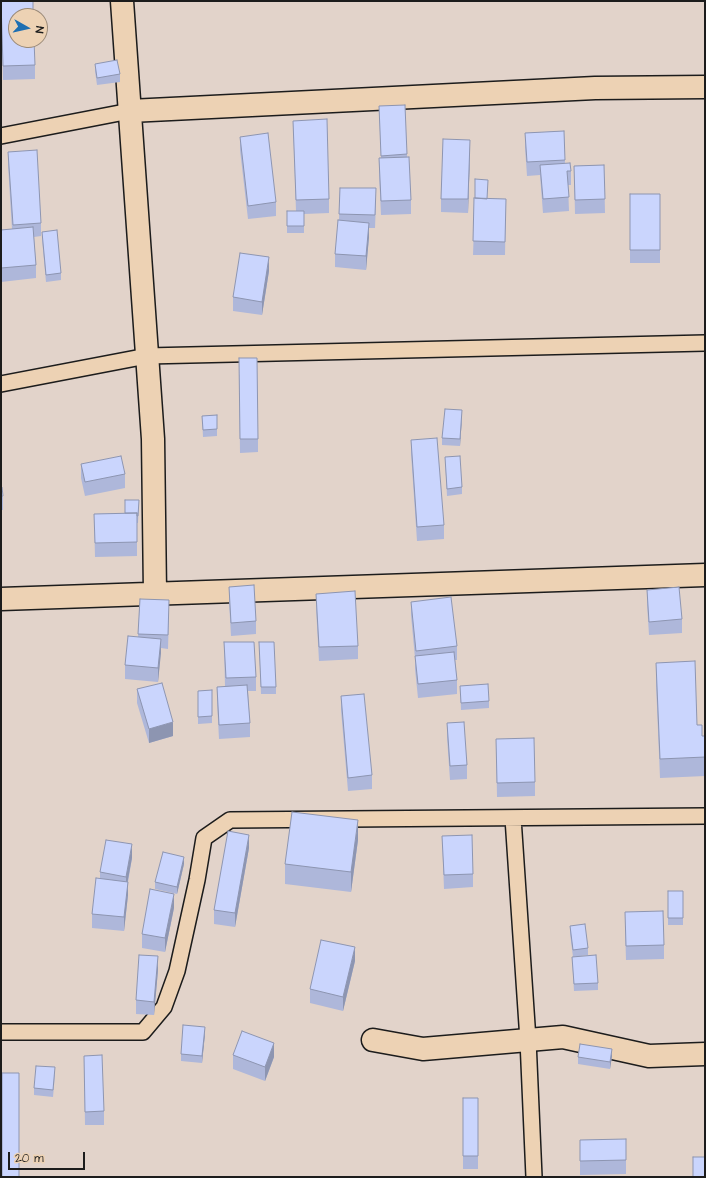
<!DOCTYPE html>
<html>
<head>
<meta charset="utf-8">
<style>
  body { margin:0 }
  #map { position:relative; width:706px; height:1178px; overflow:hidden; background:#e2d3ca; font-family:"Architects Daughter",sans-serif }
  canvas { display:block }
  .frame { position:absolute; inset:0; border:2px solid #1c1c1c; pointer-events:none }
  .north { position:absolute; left:8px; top:8px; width:40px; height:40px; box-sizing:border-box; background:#edd2b4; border:1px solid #998977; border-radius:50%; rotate:98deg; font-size:11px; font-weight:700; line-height:16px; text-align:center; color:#1c1c1c }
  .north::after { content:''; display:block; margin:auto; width:14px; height:18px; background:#1f6fb2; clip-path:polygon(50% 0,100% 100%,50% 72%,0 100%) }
  .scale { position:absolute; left:8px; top:1152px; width:77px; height:18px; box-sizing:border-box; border:2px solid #1c1c1c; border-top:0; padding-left:5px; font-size:12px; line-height:14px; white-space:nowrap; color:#1c1c1c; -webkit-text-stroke:3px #edd2b4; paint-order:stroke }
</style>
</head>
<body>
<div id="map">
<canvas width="706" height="1178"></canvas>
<div class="frame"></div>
<div class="north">N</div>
<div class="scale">20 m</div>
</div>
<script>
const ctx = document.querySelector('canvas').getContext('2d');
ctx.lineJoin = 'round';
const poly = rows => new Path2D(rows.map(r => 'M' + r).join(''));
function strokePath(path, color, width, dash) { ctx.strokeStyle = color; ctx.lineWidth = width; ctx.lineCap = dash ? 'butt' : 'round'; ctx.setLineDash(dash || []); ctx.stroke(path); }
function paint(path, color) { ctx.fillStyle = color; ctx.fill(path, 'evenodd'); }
const lane = poly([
  [1,136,130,111],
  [1,384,147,356,705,343],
  [513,818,528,1040,534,1177],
  [1,1032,143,1032,164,1007,177,971,197,880,204,838,230,820,705,816]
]);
const street = poly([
  [122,1,153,439,155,593],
  [130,111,595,88,705,87],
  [1,599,705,575],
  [373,1040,423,1049,563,1037,649,1056,705,1054]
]);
strokePath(lane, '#1c1c1c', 18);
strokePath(street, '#1c1c1c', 25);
strokePath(lane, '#edd2b4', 15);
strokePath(street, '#edd2b4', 22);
paint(poly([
  [1,1,35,65,35,79,3,80],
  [95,64,120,74,120,82,97,85,95,71],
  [379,106,407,154,411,200,411,214,381,215,379,172,379,158,381,158],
  [293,121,329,199,329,213,304,214,304,233,287,233,287,211,296,211],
  [564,131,565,164,571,171,571,185,568,185,569,211,543,213,540,175,527,176,525,147,525,133],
  [240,137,276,202,276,216,248,219,240,150],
  [8,152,41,223,41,236,34,237,36,265,36,278,1,282,1,230,12,229,8,165],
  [470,153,468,213,441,212,441,199],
  [604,165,605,213,575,214,574,166],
  [340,188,376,202,375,228,369,228,369,237,366,270,335,267,335,254,339,220],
  [630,194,660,194,660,263,630,263],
  [475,198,506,199,505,255,473,255],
  [42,232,61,273,61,280,46,282,42,239],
  [269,271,262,315,233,311,233,297],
  [239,372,258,439,258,452,240,453],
  [217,415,217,436,203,437,202,416],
  [462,417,460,446,442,445,442,438],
  [411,440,444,525,444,539,417,541,411,453],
  [445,457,462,487,462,494,447,496],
  [81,464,125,474,125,488,85,496,81,478],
  [1,487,3,496,3,510,1,510],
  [139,500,138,523,137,523,137,556,95,557,94,514,125,513],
  [229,587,256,621,256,634,231,636,229,601],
  [647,590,682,619,682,633,649,635,647,603],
  [316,594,358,646,358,659,319,661,316,607],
  [140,599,169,614,168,649,161,648,158,682,125,679,125,665,138,637],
  [411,602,457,646,457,660,455,660,457,680,457,694,418,698,415,669,415,658,411,615],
  [224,642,256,677,256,691,248,691,250,723,250,737,219,739,217,701,217,687,225,687],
  [259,642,276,687,276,694,261,694],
  [656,663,697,725,702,736,705,736,705,776,660,778,656,683],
  [460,686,489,701,489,708,461,710],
  [137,689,173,736,149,743,137,703],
  [212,690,212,723,198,724,198,691],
  [341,696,372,775,372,789,348,791,341,710],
  [447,723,467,765,467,779,450,780,447,737],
  [496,739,535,782,535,796,497,797],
  [442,836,473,874,473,887,444,889],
  [358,840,351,892,285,884,285,864],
  [249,848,235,927,214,924,214,910],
  [132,858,128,882,128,895,124,931,92,928,92,914,100,878,100,872],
  [184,864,177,894,155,889,155,882],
  [668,891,683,891,683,925,668,925],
  [174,908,165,952,142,948,142,934],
  [570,926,588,948,588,955,573,957,570,933],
  [625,926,664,945,664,959,626,960],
  [572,957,598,983,598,990,574,991],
  [355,961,343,1011,310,1003,310,989],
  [158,970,154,1015,136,1014,136,1000],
  [205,1034,202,1063,181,1061,181,1054],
  [233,1055,274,1057,265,1081,233,1069],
  [84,1056,104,1111,104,1125,85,1125],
  [612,1056,610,1069,578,1064,578,1057],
  [55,1074,53,1097,34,1095,34,1088],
  [463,1098,478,1098,478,1169,463,1169],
  [626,1139,626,1174,580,1175,580,1140]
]), '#aeb7da');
paint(poly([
  [470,140,470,153,468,213,468,199],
  [369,223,369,237,366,270,366,256],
  [269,257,269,271,262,315,262,302],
  [462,410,462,417,460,446,460,439],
  [161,639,161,653,158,682,158,668],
  [173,722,173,736,149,743,149,729],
  [358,820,358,840,351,892,351,872],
  [249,835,249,848,235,927,235,913],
  [132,844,132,858,126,890,126,877],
  [184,857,184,864,177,894,177,887],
  [128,882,128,895,124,931,124,917],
  [174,894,174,908,165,952,165,938],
  [355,947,355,961,343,1011,343,997],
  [158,956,158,970,154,1015,154,1002],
  [205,1027,205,1034,202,1063,202,1056],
  [274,1043,274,1057,265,1081,265,1067],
  [612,1049,612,1056,610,1069,610,1062]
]), '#8d95b1');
const building = poly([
  [1,1,33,1,33,16,16,16,16,40,34,40,35,65,3,66,1,1],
  [117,60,120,74,97,78,95,64,117,60],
  [405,105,407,154,381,156,379,106,405,105],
  [327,119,329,199,296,200,293,121,327,119],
  [564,131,565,160,527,162,525,133,564,131],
  [268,133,276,202,248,206,240,137,268,133],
  [443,139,470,140,468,199,441,199,443,139],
  [37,150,41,223,13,225,8,152,37,150],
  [409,157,411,200,381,201,379,158,409,157],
  [570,163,571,171,567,171,569,197,543,199,540,165,570,163],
  [604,165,605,199,575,200,574,166,604,165],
  [475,179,488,180,487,199,475,198,475,179],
  [340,188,376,188,375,215,339,214,340,188],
  [630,194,660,194,660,250,630,250,630,194],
  [474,198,506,199,505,242,473,241,474,198],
  [287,211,304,211,304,226,287,226,287,211],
  [338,220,369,223,366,256,335,254,338,220],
  [33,227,36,265,1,268,1,230,33,227],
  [57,230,61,273,46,275,42,232,57,230],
  [240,253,269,257,262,302,233,297,240,253],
  [239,358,257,358,258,439,240,439,239,358],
  [445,409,462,410,460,439,442,438,445,409],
  [217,415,217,429,203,430,202,416,217,415],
  [437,438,444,525,417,527,411,440,437,438],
  [121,456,125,474,85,482,81,464,121,456],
  [460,456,462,487,447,489,445,457,460,456],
  [1,487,2,487,3,496,1,496,1,487],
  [125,500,139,500,138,516,137,516,137,513,125,513,125,500],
  [137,513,137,542,95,543,94,514,137,513],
  [254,585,256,621,231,623,229,587,254,585],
  [679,587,682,619,649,622,647,590,679,587],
  [355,591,358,646,319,647,316,594,355,591],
  [451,597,457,646,416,651,411,602,451,597],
  [140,599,169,600,168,635,138,634,140,599],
  [128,636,161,639,158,668,125,665,128,636],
  [224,642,254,642,256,677,226,678,224,642],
  [259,642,274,642,276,687,261,687,259,642],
  [454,652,457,680,418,684,415,656,454,652],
  [695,661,697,725,702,725,702,736,705,736,705,757,660,759,656,663,695,661],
  [162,683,173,722,149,729,137,689,162,683],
  [488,684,489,701,461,703,460,686,488,684],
  [247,685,250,723,219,725,217,687,247,685],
  [212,690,212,716,198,717,198,691,212,690],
  [364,694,372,775,348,778,341,696,364,694],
  [464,722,467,765,450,766,447,723,464,722],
  [534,738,535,782,497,783,496,739,534,738],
  [292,812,358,820,351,872,285,864,292,812],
  [228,831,249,835,235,913,214,910,228,831],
  [472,835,473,874,444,875,442,836,472,835],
  [106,840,132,844,126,877,100,872,106,840],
  [163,852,184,857,177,887,155,882,163,852],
  [96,878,128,882,124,917,92,914,96,878],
  [150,889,174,894,165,938,142,934,150,889],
  [668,891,683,891,683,918,668,918,668,891],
  [663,911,664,945,626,946,625,912,663,911],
  [585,924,588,948,573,950,570,926,585,924],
  [321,940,355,947,343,997,310,989,321,940],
  [139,955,158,956,154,1002,136,1000,139,955],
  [596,955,598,983,574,984,572,957,596,955],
  [183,1025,205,1027,202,1056,181,1054,183,1025],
  [242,1031,274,1043,265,1067,233,1055,242,1031],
  [580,1044,612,1049,610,1062,578,1057,580,1044],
  [102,1055,104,1111,85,1112,84,1056,102,1055],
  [36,1066,55,1067,53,1090,34,1088,36,1066],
  [2,1073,19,1073,19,1177,2,1177,2,1073],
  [463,1098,478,1098,478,1156,463,1156,463,1098],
  [626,1139,626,1160,580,1161,580,1140,626,1139],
  [693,1157,705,1157,705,1177,693,1177,693,1157]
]);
paint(building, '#cad5fd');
strokePath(building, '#8d95b1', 1);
</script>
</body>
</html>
